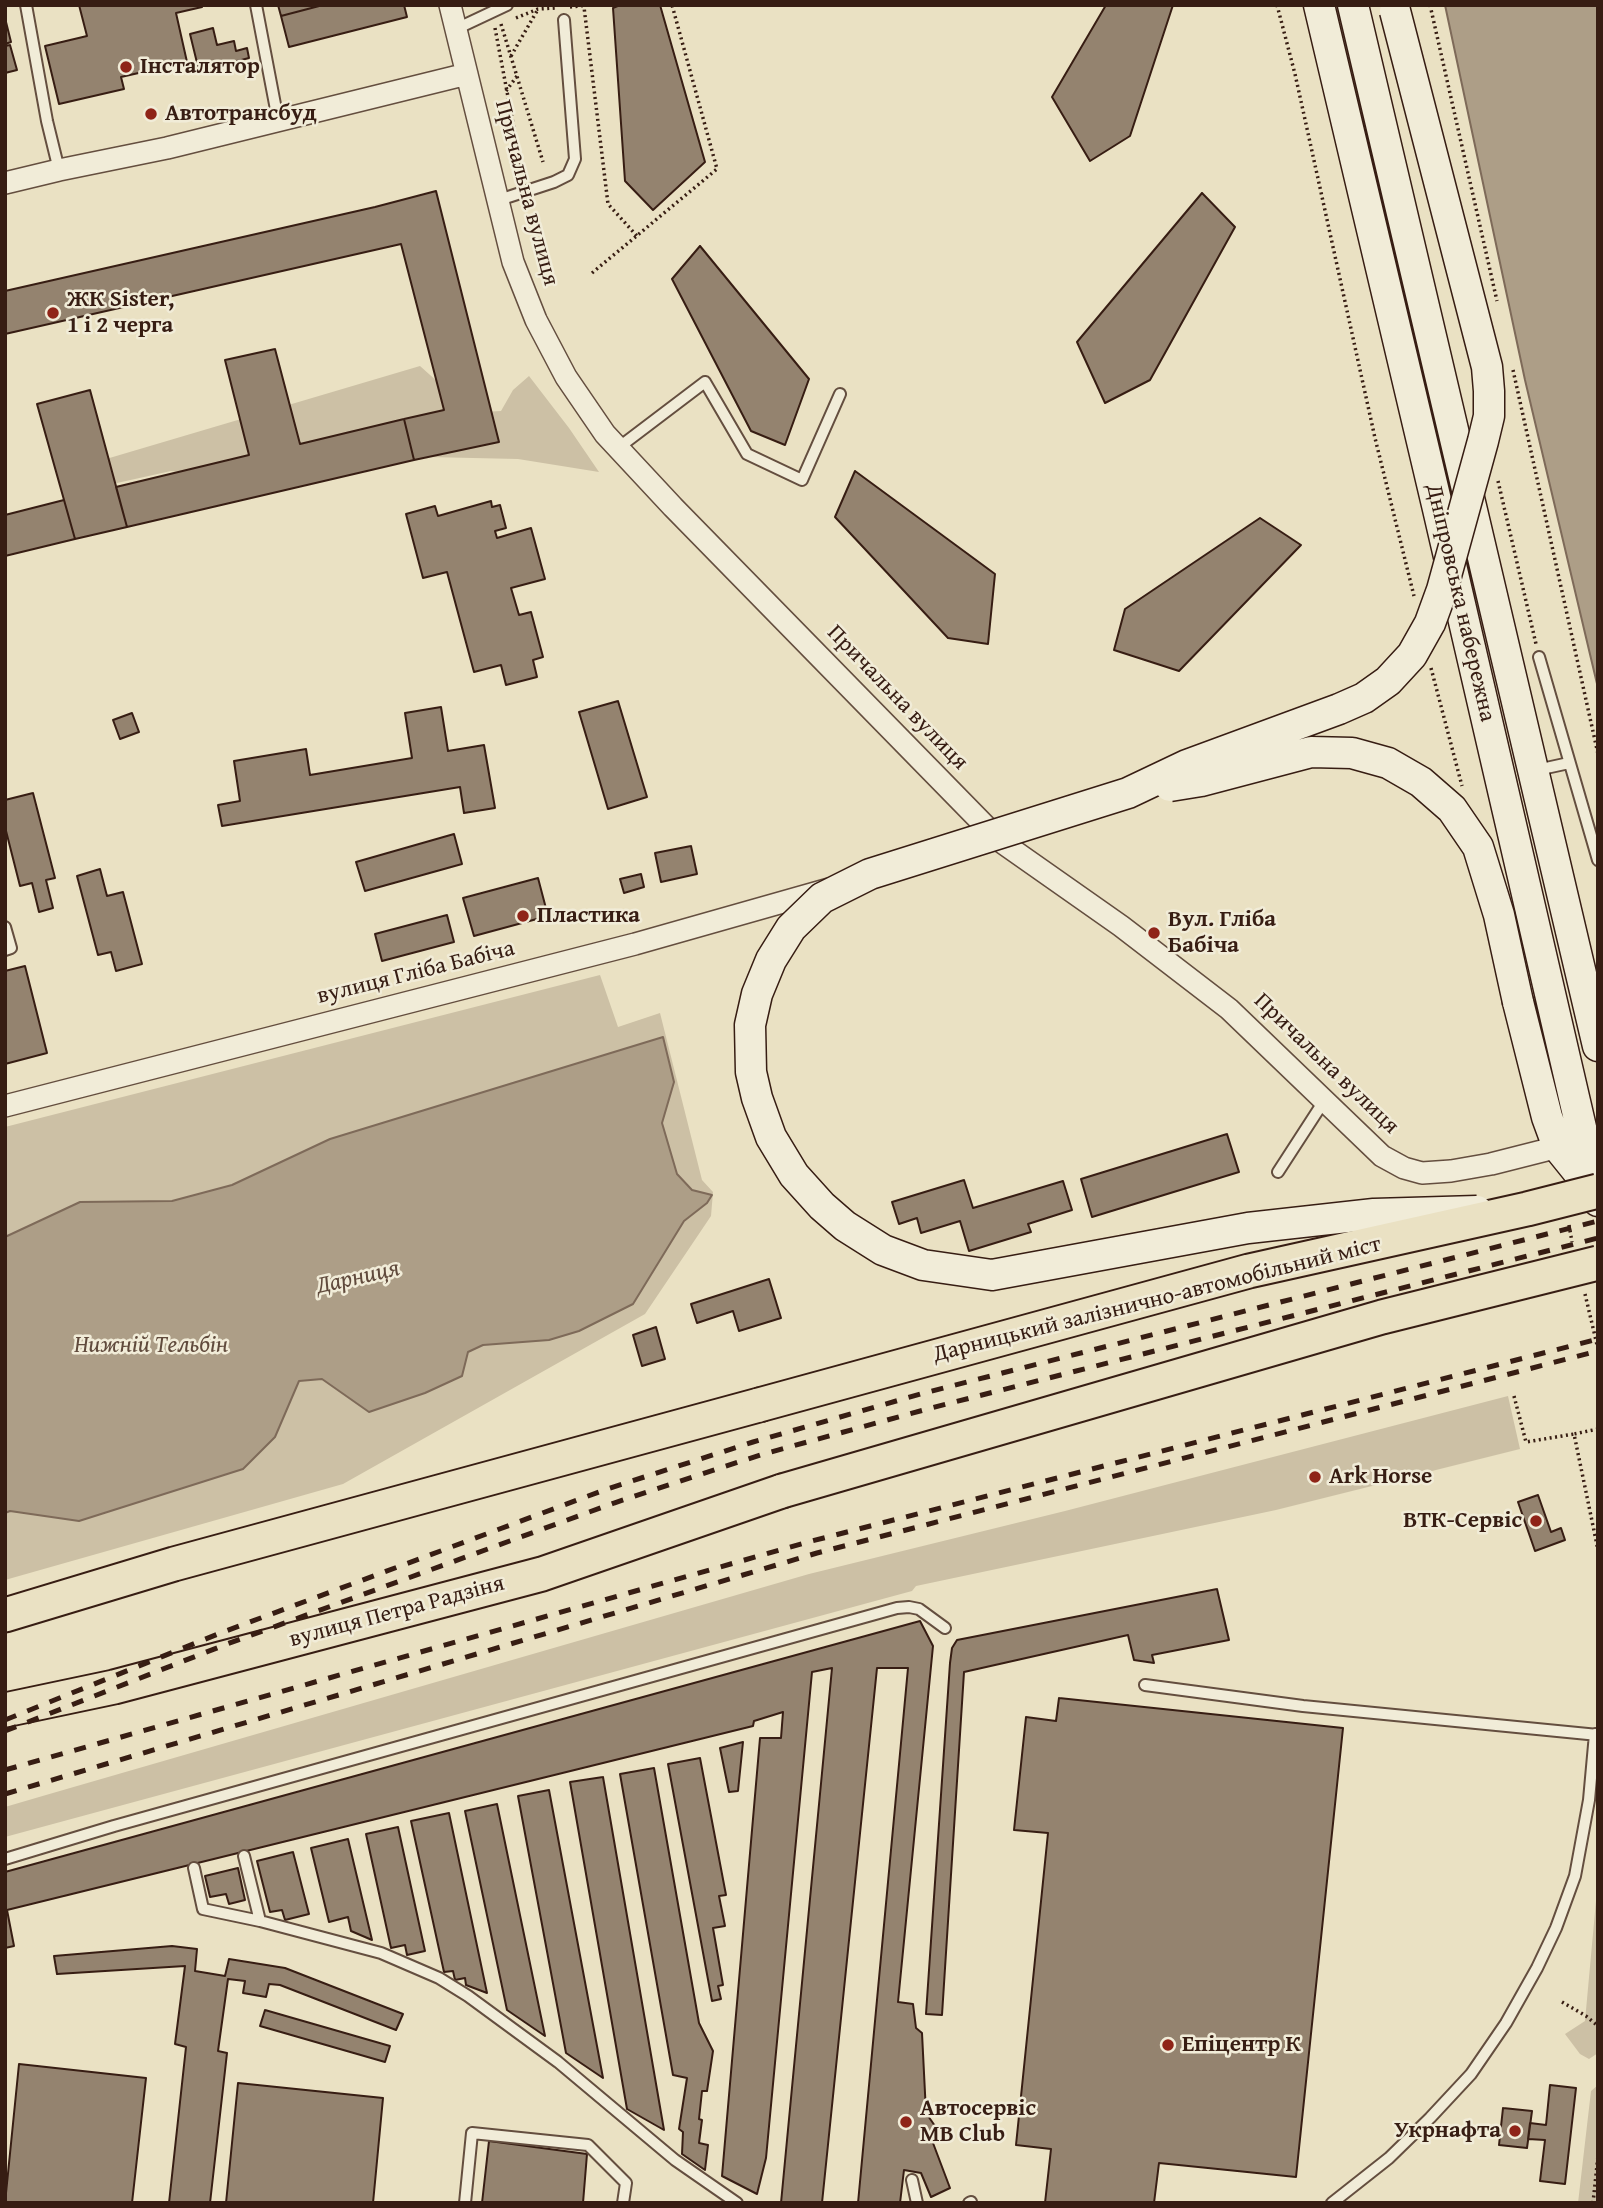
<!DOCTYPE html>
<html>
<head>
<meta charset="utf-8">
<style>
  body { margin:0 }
  #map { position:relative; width:1603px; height:2208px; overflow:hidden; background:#eae1c3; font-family:"Gentium Book Plus",serif }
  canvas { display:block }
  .frame { position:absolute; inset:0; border:7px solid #371d13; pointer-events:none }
</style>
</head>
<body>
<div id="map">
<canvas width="1603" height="2208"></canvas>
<div class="frame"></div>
</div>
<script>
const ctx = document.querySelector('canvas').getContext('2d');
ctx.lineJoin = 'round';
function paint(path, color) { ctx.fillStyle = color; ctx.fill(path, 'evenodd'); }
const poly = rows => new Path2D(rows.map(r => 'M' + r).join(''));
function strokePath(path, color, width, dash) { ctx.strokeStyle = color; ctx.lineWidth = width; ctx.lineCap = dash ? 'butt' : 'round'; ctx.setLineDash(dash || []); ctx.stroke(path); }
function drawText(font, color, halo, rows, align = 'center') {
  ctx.font = font + ' "Gentium Book Plus",serif'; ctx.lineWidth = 5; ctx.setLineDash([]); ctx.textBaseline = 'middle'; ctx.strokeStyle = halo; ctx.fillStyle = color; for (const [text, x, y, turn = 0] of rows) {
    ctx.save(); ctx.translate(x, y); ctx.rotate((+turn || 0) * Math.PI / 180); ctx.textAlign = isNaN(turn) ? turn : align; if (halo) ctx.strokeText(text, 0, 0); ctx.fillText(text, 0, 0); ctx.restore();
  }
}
paint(poly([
  [420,366,439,383,465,413,501,411,513,390,529,376,569,428,599,472,518,459,428,457,207,475,171,471,108,485,69,470],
  [600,975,618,1027,660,1013,702,1180,713,1192,711,1216,645,1314,343,1484,5,1580,5,1503,275,1437,299,1381,322,1378,369,1412,425,1393,462,1376,468,1352,484,1345,513,1342,633,1304,684,1221,707,1203,711,1195,692,1190,677,1174,662,1123,674,1082,330,1139,232,1185,172,1201,80,1202,5,1237,5,1127],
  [1508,1396,1520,1449,1276,1510,916,1586,912,1591,5,1837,5,1807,46,1795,809,1574,1065,1511],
  [1598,1879,1598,2053,1589,2059,1580,2054,1565,2034,1585,2021],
  [1598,2085,1598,2203,1578,2203,1591,2091]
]), '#ccc0a5');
const water = poly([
  [1445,5,1598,5,1598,688,1525,380,1445,5],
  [663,1037,674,1082,662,1123,677,1174,692,1190,712,1195,707,1203,684,1221,633,1304,579,1331,549,1340,483,1345,468,1352,462,1376,425,1393,369,1412,322,1379,299,1381,275,1437,243,1469,79,1521,10,1511,5,1513,5,1237,80,1202,172,1201,232,1185,330,1139,663,1037]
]);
paint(water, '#ad9e87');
strokePath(water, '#7e6a59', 2);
const building = poly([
  [79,5,202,5,202,7,176,13,187,62,121,77,124,89,59,104,45,46,87,36,79,5],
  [278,5,323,5,281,16,278,5],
  [323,5,404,5,407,17,289,47,281,16,323,5],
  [620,5,660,5,705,162,653,210,625,181,613,8,620,5],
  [1106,5,1173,5,1130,136,1090,161,1052,97,1106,5],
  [5,18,11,42,5,44,5,18],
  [213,28,217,45,234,41,236,51,247,48,249,58,199,71,190,34,213,28],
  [10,45,17,70,5,73,5,46,10,45],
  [436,191,499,442,414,460,404,419,444,410,401,244,5,334,5,291,375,207,436,191],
  [1202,193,1235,227,1150,380,1105,403,1077,342,1202,193],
  [700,246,809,379,785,445,751,431,672,279,700,246],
  [275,349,300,444,404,419,414,460,127,527,116,487,249,455,225,360,275,349],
  [90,390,127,527,75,539,37,404,90,390],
  [855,471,995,574,988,644,948,638,835,517,855,471],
  [64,500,75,539,5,556,5,515,64,500],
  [491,501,492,507,500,505,506,528,495,531,497,538,531,528,545,579,511,588,519,615,531,612,543,657,533,660,537,677,506,685,501,665,474,672,447,572,423,578,406,514,435,506,438,516,491,501],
  [1260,518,1301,545,1179,671,1114,650,1125,609,1260,518],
  [618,701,647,797,608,809,579,712,618,701],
  [441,707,448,751,484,745,495,808,464,813,460,787,222,826,218,805,240,801,234,761,306,749,310,775,412,758,405,713,441,707],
  [132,713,139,732,120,739,113,720,132,713],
  [33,793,55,878,46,880,53,908,39,912,32,883,20,886,5,827,5,800,33,793],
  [454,834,462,864,365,891,356,862,454,834],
  [691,846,697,874,661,882,655,853,691,846],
  [100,869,107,896,123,892,142,964,116,971,111,952,98,955,77,876,100,869],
  [641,874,644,887,624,893,620,879,641,874],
  [538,878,548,916,474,936,463,898,538,878],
  [447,915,454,942,382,961,375,934,447,915],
  [25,966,47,1053,5,1064,5,971,25,966],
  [1227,1134,1239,1172,1092,1217,1081,1179,1227,1134],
  [964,1180,973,1208,1063,1181,1072,1210,1028,1224,1031,1232,969,1251,960,1221,921,1233,917,1218,899,1224,892,1202,964,1180],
  [769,1279,781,1318,739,1331,733,1311,697,1323,691,1304,769,1279],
  [656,1327,665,1359,642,1366,633,1335,656,1327],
  [1538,1495,1551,1532,1561,1528,1565,1540,1535,1551,1518,1502,1538,1495],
  [1217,1589,1229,1640,1152,1655,1154,1663,1134,1660,1128,1635,964,1672,942,2015,926,2014,950,1663,952,1648,957,1640,1217,1589],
  [920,1621,933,1646,898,2002,913,2004,916,2028,922,2033,926,2113,935,2126,933,2143,950,2188,931,2197,921,2173,904,2170,900,2203,858,2203,908,1668,877,1668,822,2203,781,2203,832,1668,812,1672,766,2158,757,2194,722,2176,760,1738,781,1738,783,1712,754,1721,753,1726,7,1910,14,1946,5,1948,5,1872,920,1621],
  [1059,1698,1343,1728,1296,2177,1159,2163,1154,2203,1045,2203,1051,2149,1016,2145,1048,1833,1014,1830,1026,1717,1056,1721,1059,1698],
  [743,1742,738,1791,729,1792,720,1748,743,1742],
  [700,1758,726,1895,719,1896,725,1926,713,1928,723,1985,718,1986,721,1999,712,2001,668,1764,700,1758],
  [654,1768,699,2023,713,2051,707,2091,702,2091,699,2119,702,2120,699,2143,708,2145,705,2170,682,2154,683,2132,679,2129,687,2078,673,2075,620,1774,654,1768],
  [603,1777,664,2130,627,2109,570,1782,603,1777],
  [549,1790,603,2078,566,2053,518,1796,549,1790],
  [497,1804,545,2036,507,2010,465,1811,497,1804],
  [449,1813,487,1993,466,1985,465,1978,455,1980,453,1971,444,1972,411,1821,449,1813],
  [398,1827,425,1951,407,1955,405,1945,391,1948,366,1834,398,1827],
  [348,1839,372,1940,351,1931,348,1917,329,1922,311,1848,348,1839],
  [293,1852,309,1914,285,1920,282,1910,270,1912,257,1861,293,1852],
  [238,1868,245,1900,229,1904,226,1894,210,1897,205,1876,238,1868],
  [172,1946,197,1949,195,1971,225,1976,229,1959,285,1968,403,2014,396,2030,280,1985,269,1984,266,1997,243,1993,245,1981,228,1979,218,2051,227,2053,210,2203,169,2203,186,2047,175,2044,185,1966,57,1974,54,1956,172,1946],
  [265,2010,390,2046,385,2062,260,2026,265,2010],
  [19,2064,146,2078,132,2203,5,2203,19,2064],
  [238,2083,383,2098,373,2203,226,2203,238,2083],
  [1550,2085,1576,2088,1565,2184,1540,2181,1545,2140,1528,2139,1530,2123,1546,2125,1550,2085],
  [1503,2108,1532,2111,1527,2148,1499,2145,1503,2108],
  [489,2141,587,2154,583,2203,482,2203,489,2141]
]);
paint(building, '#94836f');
strokePath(building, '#371d13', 2);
const service = poly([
  [26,5,47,121,59,170],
  [256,5,278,120],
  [456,29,507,5],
  [499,200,554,182,568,175,575,159,564,20],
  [618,448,705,382,747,454,802,480,840,394],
  [1539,657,1598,860],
  [1537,770,1569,763],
  [5,927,11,948,5,950],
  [1278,1172,1324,1101],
  [1145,1685,1303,1706,1598,1735],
  [244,1856,260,1921,381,1953,439,1978,468,1996,558,2062,675,2160,737,2203],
  [5,1859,114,1826,897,1608,909,1607,919,1609,945,1628],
  [194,1868,203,1909,260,1921],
  [912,2180,917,2203],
  [465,2203,472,2133,588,2145,626,2183,623,2203],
  [969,2203,971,2202],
  [1332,2203,1389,2158,1430,2118,1471,2074,1506,2023,1537,1968,1556,1928,1575,1876,1589,1800,1595,1734]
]);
const minor = poly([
  [450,5,513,262,536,320,566,377,605,434,673,507,1000,841,1121,926,1229,1009,1382,1156,1404,1168,1422,1173,1451,1171,1491,1164,1558,1147],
  [5,183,59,170,167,148,467,74],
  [5,1106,635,944,829,889]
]);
const secondary = poly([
  [1319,5,1438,509,1598,1201],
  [1353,5,1598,1046],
  [1518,1002,1547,1117,1558,1147,1583,1178,1594,1186]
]);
const primary = poly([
  [5,1615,174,1564,759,1405],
  [5,1710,114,1687,542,1574,782,1491]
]);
strokePath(service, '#644e3f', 14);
strokePath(minor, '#644e3f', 24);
strokePath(secondary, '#371d13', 33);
strokePath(primary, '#371d13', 37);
strokePath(poly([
  [582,5,584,7,608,204,637,236],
  [1277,5,1295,74,1375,438,1414,596],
  [1430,5,1497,301],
  [570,7,588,5],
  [516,18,538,9,555,8],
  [501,24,543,162],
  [495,28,522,171],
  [511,56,537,11],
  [506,91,517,76],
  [592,273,717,169,672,5],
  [1513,370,1598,754],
  [1498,481,1536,644],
  [1431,668,1462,786],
  [1569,1225,1572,1242],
  [1585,1294,1598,1349],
  [1514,1396,1526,1442,1574,1434],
  [1598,1429,1574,1434,1598,1550],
  [1562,2002,1586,2016,1598,2026],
  [1593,2203,1598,2156]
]), '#371d13', 3.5, [2, 3.5]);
strokePath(service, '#f1ecd8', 10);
strokePath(minor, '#f1ecd8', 21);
strokePath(secondary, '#f1ecd8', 30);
strokePath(primary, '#eae1c3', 33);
strokePath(poly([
  [5,1720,223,1632,607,1489,753,1442,924,1393,1598,1221],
  [5,1731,227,1644,614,1503,760,1455,931,1408,1598,1238],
  [5,1770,808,1542,1598,1339],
  [5,1794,817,1553,1598,1351]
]), '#371d13', 5, [12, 12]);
const secondaryBridge = poly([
  [1395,11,1487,367,1489,391,1489,416,1483,441,1442,590,1430,623,1412,655,1388,681,1364,698,1339,709,1187,765,1128,793,870,874,822,898,791,928,771,960,757,994,750,1025,751,1072,757,1098,771,1137,794,1175,822,1206,845,1226,883,1250,923,1265,992,1275,1248,1228,1374,1214,1477,1211],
  [1170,786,1201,781,1311,752,1352,753,1388,763,1421,782,1452,809,1478,847,1499,915,1518,1002]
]);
const primaryBridge = poly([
  [759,1405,1249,1271,1527,1209,1598,1191],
  [782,1491,1382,1317,1598,1263]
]);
strokePath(secondaryBridge, '#371d13', 33, []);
strokePath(primaryBridge, '#371d13', 37, []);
strokePath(secondaryBridge, '#f1ecd8', 30);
strokePath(primaryBridge, '#eae1c3', 33);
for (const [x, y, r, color] of [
  [126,67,7,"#8f2418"],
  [151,114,7,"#8f2418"],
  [53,313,7,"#8f2418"],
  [523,916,7,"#8f2418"],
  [1154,933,7,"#8f2418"],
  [1315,1477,7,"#8f2418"],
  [1536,1521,7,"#8f2418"],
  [1168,2045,7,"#8f2418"],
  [906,2122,7,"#8f2418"],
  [1515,2131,7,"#8f2418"]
]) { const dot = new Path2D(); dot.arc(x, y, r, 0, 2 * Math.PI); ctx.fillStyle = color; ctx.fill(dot); strokePath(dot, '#f1ecd8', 2.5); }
drawText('bold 23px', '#371d13', '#f1ecd8', [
  ["Інсталятор",140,67],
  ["Автотрансбуд",165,114],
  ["ЖК Sister,",67,300],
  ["1 і 2 черга",67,326],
  ["Пластика",537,916],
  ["Вул. Гліба",1168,920],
  ["Бабіча",1168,946],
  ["Ark Horse",1329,1477],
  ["ВТК-Сервіс",1522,1521,"right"],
  ["Епіцентр К",1182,2045],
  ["Автосервіс",920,2109],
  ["MB Club",920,2135],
  ["Укрнафта",1501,2131,"right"]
], 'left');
drawText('23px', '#371d13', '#f1ecd8', [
  ["Причальна вулиця",526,193,75],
  ["Дніпровська набережна",1460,603,77],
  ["Причальна вулиця",897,698,46],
  ["вулиця Гліба Бабіча",416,973,-14],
  ["Причальна вулиця",1326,1064,44],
  ["Дарницький залізнично-автомобільний міст",1157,1300,-14],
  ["вулиця Петра Радзіня",397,1612,-15]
]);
drawText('italic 24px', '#604a3c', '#f1ecd8', [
  ["Дарниця",358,1278,-13],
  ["Нижній Тельбін",151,1346]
]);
</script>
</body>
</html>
